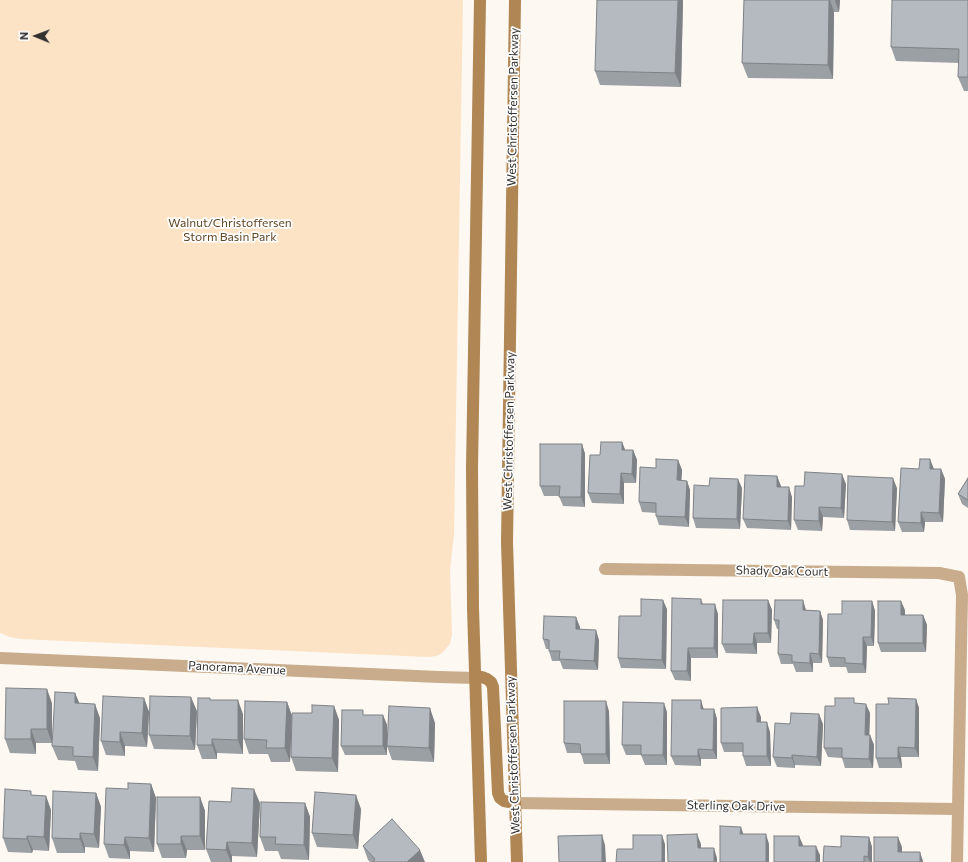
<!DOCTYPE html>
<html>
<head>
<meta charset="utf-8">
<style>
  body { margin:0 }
  #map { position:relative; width:968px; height:862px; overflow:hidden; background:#fdf8f2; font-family:Commissioner,sans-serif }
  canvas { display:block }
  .north { position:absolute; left:16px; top:16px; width:40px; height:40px; -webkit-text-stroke:3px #fff; paint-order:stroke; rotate:271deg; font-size:11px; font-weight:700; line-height:16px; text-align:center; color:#33312f }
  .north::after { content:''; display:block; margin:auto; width:14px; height:18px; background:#33312f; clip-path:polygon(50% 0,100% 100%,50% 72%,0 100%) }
</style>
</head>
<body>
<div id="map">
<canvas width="968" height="862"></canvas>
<div class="north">N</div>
</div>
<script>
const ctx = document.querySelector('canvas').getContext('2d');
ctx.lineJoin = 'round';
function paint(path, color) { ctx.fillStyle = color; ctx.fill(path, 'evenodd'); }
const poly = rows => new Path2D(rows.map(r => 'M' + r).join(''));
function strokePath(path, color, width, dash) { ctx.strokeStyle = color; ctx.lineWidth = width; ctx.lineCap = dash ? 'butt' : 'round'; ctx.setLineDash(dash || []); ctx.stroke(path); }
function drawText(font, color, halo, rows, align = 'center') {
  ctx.font = font + ' Commissioner,sans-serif'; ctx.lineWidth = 3.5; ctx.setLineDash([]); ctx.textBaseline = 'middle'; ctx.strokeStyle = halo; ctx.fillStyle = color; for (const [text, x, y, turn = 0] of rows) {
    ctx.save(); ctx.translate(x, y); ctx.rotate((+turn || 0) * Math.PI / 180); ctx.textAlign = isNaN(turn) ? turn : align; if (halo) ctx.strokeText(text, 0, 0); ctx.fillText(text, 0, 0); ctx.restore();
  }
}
paint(poly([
  [0,0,463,0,454,534,450,571,452,635,450,644,442,653,437,656,428,657,20,639,10,637,0,633]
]), '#fce3c6');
strokePath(poly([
  [605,569,939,573,959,577,962,595,957,862],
  [0,658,439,677,475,678],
  [515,803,957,809]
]), '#c8ac8b', 12);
strokePath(poly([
  [480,0,472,468,473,608,481,862],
  [515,0,507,542,517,862],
  [475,678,482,677,487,679,491,682,493,687,498,793,500,798,504,801,515,803]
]), '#af8654', 12);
paint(poly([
  [683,0,681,87,600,85,595,71],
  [744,0,840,0,839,12,834,12,833,79,748,78,742,63],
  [968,0,968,91,964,91,958,77,959,63,896,61,891,47],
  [622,442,625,450,633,450,637,460,636,483,624,483,624,504,592,503,588,493,600,455],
  [582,444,585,454,585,507,563,506,559,496,544,496,540,486],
  [678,460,682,470,681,480,687,481,690,490,689,527,659,525,656,516,656,513,642,512,639,502,656,468],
  [919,469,941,469,945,479,943,522,925,522,924,532,902,532,898,522],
  [777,476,781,487,792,497,791,530,747,528,743,519],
  [968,478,968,508,962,504,958,494],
  [846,484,844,518,823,517,822,531,798,530,794,520,804,486],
  [709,486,742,488,740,529,696,528,693,518],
  [897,488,895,531,850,530,847,520],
  [701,599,703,604,718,614,718,658,691,658,691,681,675,680,671,671],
  [768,600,772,610,771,643,757,643,757,654,726,653,722,644],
  [872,601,875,611,874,646,867,646,866,673,848,673,846,667,830,667,827,657,842,614],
  [667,609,666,669,621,668,618,658,641,616],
  [806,610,820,611,823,620,822,663,813,663,813,672,796,672,793,664,781,664,778,654,779,629,777,629,774,620],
  [905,610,905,615,923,615,927,625,926,652,881,652,878,643],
  [580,627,580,629,599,640,598,670,563,669,560,661,552,661,549,651,549,649,546,649,543,639],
  [75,693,79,703,100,718,98,771,78,770,75,761,58,760,52,746],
  [144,698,149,712,147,747,125,746,125,756,106,755,101,741],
  [916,699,919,708,919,757,901,757,902,768,879,768,876,758,889,704],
  [210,700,243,714,243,754,217,753,217,759,202,759,197,745],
  [287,702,292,716,290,762,271,762,268,754,249,754,244,739],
  [52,703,52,743,36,743,36,754,10,753,5,739],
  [856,703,870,713,869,735,870,735,874,745,873,768,845,768,842,758,828,757,824,748,835,706],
  [334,706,339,720,338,772,296,771,291,757,312,713],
  [704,709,714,709,717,719,717,759,701,759,701,766,675,765,671,756],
  [197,711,195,750,154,749,149,735],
  [609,711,610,764,584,764,581,753,567,753,564,743],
  [667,712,667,765,645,765,641,755,626,755,622,745],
  [364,715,383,715,387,725,387,755,345,755,341,746],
  [761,717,761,722,770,732,771,766,746,766,743,756,743,752,724,752,721,743],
  [435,723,434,762,392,760,387,746],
  [790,724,823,724,821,766,795,765,795,768,777,767,773,757],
  [151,784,156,798,154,852,130,851,130,859,109,858,104,844],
  [96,793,101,807,99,848,85,847,85,853,57,853,52,838],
  [33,795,46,796,51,810,49,851,33,850,32,853,8,852,3,838],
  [200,797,205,811,205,850,187,850,186,858,162,858,157,844],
  [260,803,257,857,232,856,232,862,211,862,206,849],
  [305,803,310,817,309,860,281,859,278,851,265,851,260,837],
  [361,809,358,849,317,847,312,833],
  [869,837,872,847,872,862,823,862,841,847],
  [363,846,425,862,370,862,368,860]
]), '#9ba0a4');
paint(poly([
  [678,0,683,0,681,87,675,73],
  [829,0,830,0,834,12,833,79,828,65],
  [835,0,840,0,839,12],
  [622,442,626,452,622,450],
  [582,444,585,454,585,507,581,497],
  [633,450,637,460,636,483,632,474],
  [930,459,934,469,930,469],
  [678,460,682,470,681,490,677,480],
  [941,469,945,479,943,522,939,513],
  [621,473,624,483,624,504,620,494],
  [842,474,846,484,844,518,841,508],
  [777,476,781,486,780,496,777,487],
  [893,478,897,488,895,531,892,522],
  [738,479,742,488,740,529,737,519],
  [687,481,690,490,689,527,685,517],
  [789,487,792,497,791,530,788,521],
  [819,507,823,517,822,531,819,521],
  [921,512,925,522,924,532,921,523],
  [663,600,667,609,666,669,662,660],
  [768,600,772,610,771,643,768,633],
  [803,600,806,610,803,610],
  [872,601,875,611,874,646,871,637],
  [901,601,905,610,905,625,901,615],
  [715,604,718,614,718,658,714,648],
  [820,611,823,620,822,663,819,654],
  [923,615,927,625,926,652,923,643],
  [576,617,580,627,579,639,576,629],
  [596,630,599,640,598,670,594,661],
  [754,633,757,643,757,654,753,644],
  [863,637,867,646,866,673,863,664],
  [688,648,691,658,691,681,687,671],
  [810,653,813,663,813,672,810,663],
  [47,689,52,703,52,743,47,729],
  [75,693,81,707,75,703],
  [191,697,197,711,195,750,190,736],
  [144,698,149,712,147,747,142,733],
  [916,699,919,708,919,757,915,748],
  [238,700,243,714,243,754,238,740],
  [701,700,704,710,701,709],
  [606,701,609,711,610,764,606,754],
  [287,702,292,716,290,762,285,748],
  [664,703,667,712,667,765,663,755],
  [95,704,100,718,98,771,93,757],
  [866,704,870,713,869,745,865,735],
  [334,706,339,720,338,772,332,758],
  [757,707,761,717,761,732,757,722],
  [430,708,435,723,434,762,429,748],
  [714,709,717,719,717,759,713,750],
  [819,714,823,724,821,766,817,757],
  [383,715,387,725,387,755,383,746],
  [767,722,770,732,771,766,767,756],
  [31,729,36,743,36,754,31,739],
  [120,732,125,746,125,756,120,742],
  [870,735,874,745,873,768,869,759],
  [212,739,217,753,217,759,212,745],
  [898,747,901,757,902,768,898,758],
  [698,749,701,759,701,766,698,756],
  [792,755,795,765,795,768,792,758],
  [151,784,156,798,154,852,149,838],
  [254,789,260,803,257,857,252,843],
  [96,793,101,807,99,848,94,834],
  [356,795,361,809,358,849,353,835],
  [46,796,51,810,49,851,44,837],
  [200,797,205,811,205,850,200,836],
  [305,803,310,817,309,860,304,845],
  [741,827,744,836,740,834],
  [80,833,85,847,85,853,80,839],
  [697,834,701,844,701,858,698,848],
  [766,834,769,844,769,862,766,862],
  [602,835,605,845,606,862,602,862],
  [662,835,665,844,665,862,662,862],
  [27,836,33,850,32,853,27,839],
  [181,836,187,850,186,858,181,844],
  [799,836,803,845,803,855,799,846],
  [125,837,130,851,130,859,124,845],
  [869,837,872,847,872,862,870,862,868,857],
  [898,837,902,847,902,861,898,852],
  [227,842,232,856,232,862,231,862,226,850],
  [816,846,820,855,820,862,816,862],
  [714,848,717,858,717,862,714,862],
  [420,850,425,862,407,862],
  [920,852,923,861,923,862,920,862]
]), '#7e8286');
const building = poly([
  [597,0,678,0,675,73,595,71,597,0],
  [744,0,829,0,828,65,742,63,744,0],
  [892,0,968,0,968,77,958,77,959,49,891,47,892,0],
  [601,442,622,442,622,450,633,450,632,474,621,473,620,494,588,493,590,455,600,455,601,442],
  [540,444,582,444,581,497,559,497,560,486,540,486,540,444],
  [656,459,678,460,677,480,687,481,685,517,656,516,656,503,639,502,640,467,656,468,656,459],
  [920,459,930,459,930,469,941,469,939,513,921,512,921,523,898,522,901,468,919,469,920,459],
  [805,472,842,474,841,508,819,507,819,521,794,520,795,486,804,486,805,472],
  [745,475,777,476,777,487,789,487,788,521,743,519,745,475],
  [848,476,893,478,892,522,847,520,848,476],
  [710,478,738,479,737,519,693,518,694,485,709,486,710,478],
  [968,478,968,500,958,494,968,478],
  [672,598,701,599,701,604,715,604,714,648,688,648,687,671,671,671,672,598],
  [641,599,663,600,662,660,618,658,619,616,641,616,641,599],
  [723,600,768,600,768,633,754,633,753,644,722,644,723,600],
  [775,600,803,600,803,610,820,611,819,654,810,653,810,663,792,662,792,655,778,654,779,620,774,620,775,600],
  [842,601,872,601,871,637,863,637,863,664,845,663,845,658,827,657,828,614,842,614,842,601],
  [878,601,901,601,901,615,923,615,923,643,878,643,878,601],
  [544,616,576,617,576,629,596,630,594,661,559,659,560,651,549,651,549,640,543,639,544,616],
  [6,688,47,689,47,729,31,729,31,739,5,739,6,688],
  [55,692,75,693,75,703,95,704,93,757,73,756,73,747,52,746,55,692],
  [103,696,144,698,142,733,120,732,120,742,101,741,103,696],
  [150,696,191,697,190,736,149,735,150,696],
  [198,698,210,698,210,700,238,700,238,740,212,739,212,745,197,745,198,698],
  [835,698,854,698,854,703,866,704,865,735,870,735,869,759,842,758,842,748,824,748,825,706,835,706,835,698],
  [888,698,916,699,915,748,898,747,898,758,876,758,876,704,889,704,888,698],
  [672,700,701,700,701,709,714,709,713,750,698,749,698,756,671,756,672,700],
  [245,701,287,702,285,748,266,748,267,740,244,739,245,701],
  [564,701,606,701,606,754,581,754,580,744,564,743,564,701],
  [623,702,664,703,663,755,641,755,641,745,622,745,623,702],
  [312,705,334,706,332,758,291,757,292,713,312,713,312,705],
  [389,706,430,708,429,748,387,746,389,706],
  [757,707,757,722,767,722,767,756,743,756,743,743,721,743,721,708,757,707],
  [342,710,363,710,363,715,383,715,383,746,341,746,342,710],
  [791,713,819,714,817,757,792,755,792,758,773,757,775,723,790,724,791,713],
  [128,783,151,784,149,838,125,837,124,845,104,844,106,788,128,789,128,783],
  [232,788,254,789,252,843,227,842,226,850,206,849,209,801,231,802,232,788],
  [5,789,31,791,31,795,46,796,44,837,27,836,27,839,3,838,5,789],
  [53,791,96,793,94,834,80,833,80,839,52,838,53,791],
  [315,792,356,795,353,835,312,833,315,792],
  [157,797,200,797,200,836,181,836,181,844,157,844,157,797],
  [261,802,305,803,304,845,275,844,276,837,260,837,261,802],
  [392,819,420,850,407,862,373,862,375,859,363,846,392,819],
  [720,826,741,827,740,834,766,834,766,862,720,862,720,826],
  [697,834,698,848,714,848,714,862,668,862,667,835,697,834],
  [602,835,602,862,559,862,558,836,602,835],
  [633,835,662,835,662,862,616,862,617,849,633,849,633,835],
  [774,836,799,836,799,846,816,846,816,862,774,862,774,836],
  [841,836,869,837,868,857,864,856,864,862,823,862,824,846,841,847,841,836],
  [874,837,898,837,898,852,920,852,920,862,874,862,874,837]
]);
paint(building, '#b4babf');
strokePath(building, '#7e8286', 1);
drawText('12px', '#33312f', '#fff', [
  ["West Christoffersen Parkway",513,107,-89],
  ["West Christoffersen Parkway",509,431,-89],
  ["Shady Oak Court",782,571,1],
  ["Panorama Avenue",237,668,3],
  ["West Christoffersen Parkway",513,755,-92],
  ["Sterling Oak Drive",736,806,1]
]);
drawText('12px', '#604523', '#fff', [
  ["Walnut/Christoffersen",230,223],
  ["Storm Basin Park",230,237]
]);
</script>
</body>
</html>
